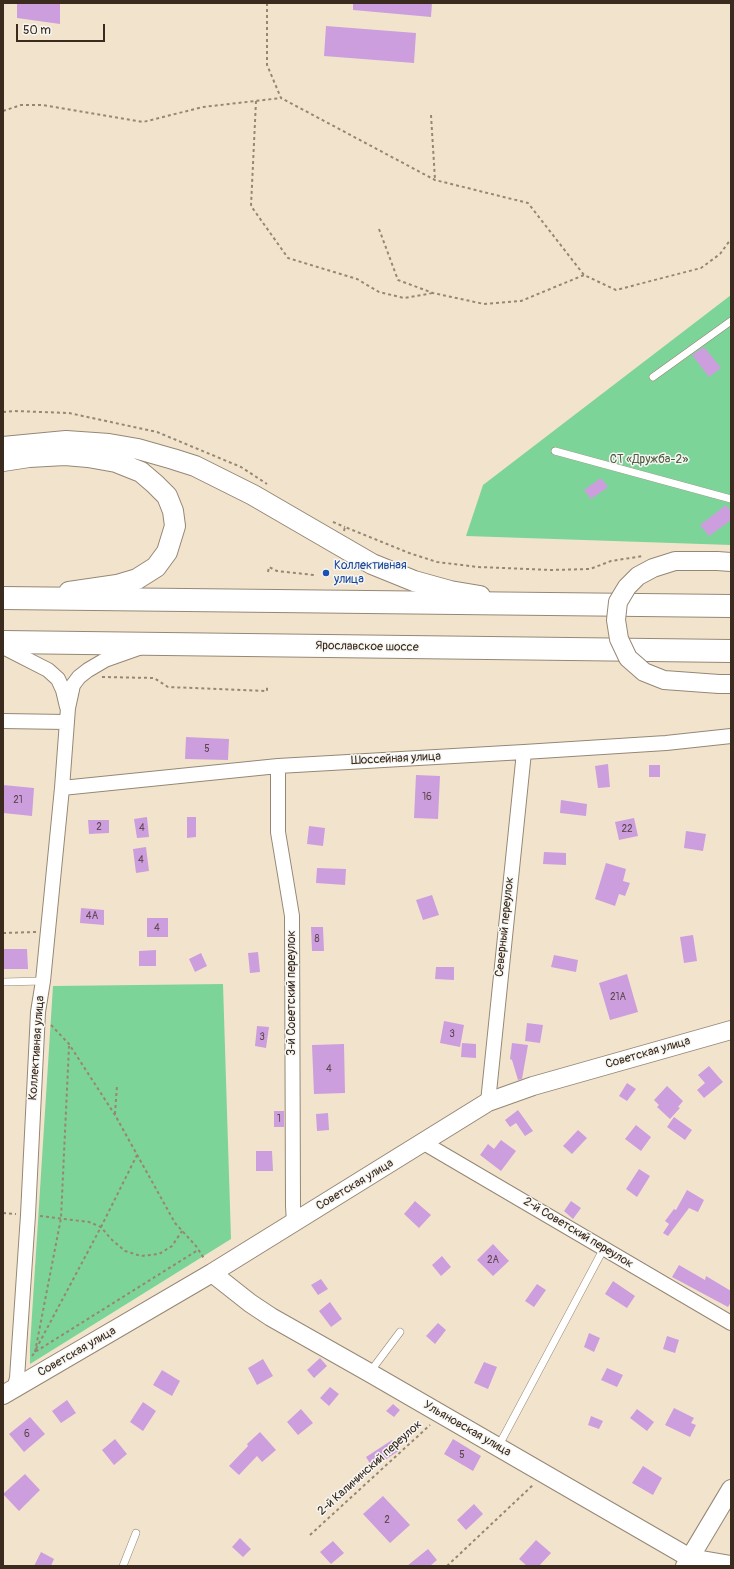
<!DOCTYPE html>
<html>
<head>
<meta charset="utf-8">
<style>
  body { margin:0 }
  #map { position:relative; width:734px; height:1569px; overflow:hidden; background:#f2e4cc; font-family:Pangolin,sans-serif }
  canvas { display:block }
  .frame { position:absolute; inset:0; border:4px solid #3b2a1e; pointer-events:none }
  .scale { position:absolute; left:16px; top:24px; width:89px; height:18px; box-sizing:border-box; border:2px solid #3b2a1e; border-top:0; padding-left:5px; font-size:12px; line-height:14px; white-space:nowrap; color:#3b2a1e; -webkit-text-stroke:3px #f6f6f2; paint-order:stroke }
</style>
</head>
<body>
<div id="map">
<canvas width="734" height="1569"></canvas>
<div class="frame"></div>
<div class="scale">50 m</div>
</div>
<script>
const ctx = document.querySelector('canvas').getContext('2d');
ctx.lineJoin = 'round';
function paint(path, color) { ctx.fillStyle = color; ctx.fill(path, 'evenodd'); }
const poly = rows => new Path2D(rows.map(r => 'M' + r).join(''));
function strokePath(path, color, width, dash) { ctx.strokeStyle = color; ctx.lineWidth = width; ctx.lineCap = dash ? 'butt' : 'round'; ctx.setLineDash(dash || []); ctx.stroke(path); }
function drawText(font, color, halo, rows, align = 'center') {
  ctx.font = font + ' Pangolin,sans-serif'; ctx.lineWidth = 3; ctx.setLineDash([]); ctx.textBaseline = 'middle'; ctx.strokeStyle = halo; ctx.fillStyle = color; for (const [text, x, y, turn = 0] of rows) {
    ctx.save(); ctx.translate(x, y); ctx.rotate((+turn || 0) * Math.PI / 180); ctx.textAlign = isNaN(turn) ? turn : align; if (halo) ctx.strokeText(text, 0, 0); ctx.fillText(text, 0, 0); ctx.restore();
  }
}
paint(poly([
  [731,295,731,545,466,536,483,485],
  [223,984,231,1239,30,1364,30,1346,53,986]
]), '#7dd498');
paint(poly([
  [17,3,60,3,60,24,17,18],
  [353,3,432,3,431,17,353,10],
  [326,26,416,33,414,63,324,56],
  [704,347,721,368,709,377,692,355],
  [601,478,608,487,591,499,584,490],
  [726,505,731,512,731,520,709,536,700,525],
  [186,737,229,739,228,760,185,759],
  [608,764,610,787,598,788,595,766],
  [649,765,660,765,660,777,649,777],
  [416,775,440,776,438,819,414,818],
  [3,785,34,788,32,816,3,813],
  [561,800,587,804,586,816,560,813],
  [147,817,149,837,137,838,134,819],
  [187,817,196,817,196,837,187,838],
  [634,818,638,836,619,840,615,822],
  [88,820,109,820,109,833,89,834],
  [309,826,325,828,323,846,307,844],
  [686,831,706,834,703,851,684,848],
  [146,847,149,871,136,873,133,849],
  [544,852,566,853,566,865,543,864],
  [606,863,626,869,623,881,630,883,625,896,619,894,615,906,595,899],
  [317,868,346,869,345,885,316,883],
  [432,895,439,915,423,920,416,900],
  [81,908,104,910,104,925,80,923],
  [147,918,168,918,168,937,147,937],
  [311,927,323,927,324,951,312,951],
  [693,935,697,961,684,963,680,937],
  [3,949,27,949,28,969,3,969],
  [156,950,156,966,139,966,139,951],
  [258,952,260,972,250,973,248,953],
  [201,953,207,966,195,972,189,959],
  [554,955,578,960,576,972,551,967],
  [436,967,454,967,454,980,435,979],
  [627,974,638,1012,610,1020,599,983],
  [444,1021,464,1025,460,1047,440,1043],
  [527,1023,543,1025,540,1043,525,1041],
  [257,1026,269,1027,266,1048,255,1046],
  [462,1043,476,1044,476,1058,461,1057],
  [512,1043,528,1045,522,1079,518,1080,512,1060,510,1059],
  [344,1044,345,1093,314,1094,312,1045],
  [709,1066,723,1082,704,1098,697,1090,705,1083,698,1075],
  [627,1083,636,1089,627,1101,619,1096],
  [667,1086,683,1101,678,1107,680,1108,670,1119,657,1107,659,1105,654,1100],
  [518,1110,533,1131,525,1136,516,1123,510,1127,505,1120],
  [274,1111,284,1111,284,1127,274,1127],
  [328,1113,329,1130,317,1131,316,1114],
  [674,1117,692,1130,685,1140,667,1127],
  [636,1125,651,1137,641,1151,625,1139],
  [578,1130,587,1138,572,1154,563,1146],
  [501,1140,516,1151,501,1171,480,1155,488,1144,494,1149],
  [256,1151,272,1151,273,1171,256,1171],
  [639,1169,650,1176,637,1197,626,1189],
  [687,1190,704,1200,698,1212,689,1208,668,1236,663,1233,669,1224,665,1221,674,1209,676,1210],
  [415,1201,431,1215,419,1228,404,1214],
  [571,1201,581,1208,573,1219,564,1211],
  [493,1244,509,1261,493,1276,477,1260],
  [442,1256,451,1267,441,1276,432,1265],
  [679,1265,705,1280,706,1276,731,1291,731,1302,728,1307,672,1277],
  [321,1279,328,1289,318,1295,311,1285],
  [613,1281,635,1296,627,1308,605,1294],
  [537,1284,546,1290,534,1307,525,1301],
  [330,1302,342,1319,331,1327,319,1311],
  [438,1323,446,1330,435,1344,426,1336],
  [589,1333,600,1338,594,1352,584,1347],
  [667,1336,679,1340,675,1353,663,1349],
  [320,1358,327,1366,314,1378,307,1370],
  [263,1359,273,1376,257,1385,248,1368],
  [484,1362,497,1367,488,1389,474,1383],
  [607,1368,623,1375,617,1387,601,1380],
  [162,1370,180,1381,172,1396,153,1385],
  [330,1387,339,1394,329,1406,320,1398],
  [67,1400,76,1413,61,1423,52,1411],
  [143,1402,156,1411,143,1431,130,1422],
  [393,1404,400,1410,394,1417,386,1411],
  [674,1408,694,1418,691,1423,696,1425,690,1437,665,1425],
  [301,1409,313,1423,298,1435,287,1422],
  [637,1409,654,1422,647,1431,630,1418],
  [591,1416,603,1421,599,1429,588,1425],
  [30,1417,45,1434,24,1452,9,1434],
  [260,1432,276,1450,262,1462,257,1456,239,1475,229,1466,248,1446,247,1444],
  [115,1439,127,1454,114,1465,102,1450],
  [453,1439,481,1456,473,1471,444,1454],
  [392,1440,400,1450,373,1468,366,1457],
  [643,1466,662,1478,653,1495,632,1483],
  [25,1474,40,1490,19,1511,3,1494],
  [383,1496,410,1525,390,1543,363,1514],
  [474,1504,483,1514,466,1530,457,1520],
  [240,1538,251,1549,243,1557,232,1547],
  [536,1540,551,1553,539,1566,527,1566,519,1559],
  [333,1541,344,1553,331,1564,320,1552],
  [428,1549,437,1560,430,1566,407,1566],
  [41,1552,54,1559,51,1566,34,1566]
]), '#cc9edd');
const service = poly([
  [653,377,731,321],
  [555,451,731,499],
  [3,982,43,981],
  [370,1372,400,1332],
  [498,1447,604,1248],
  [123,1566,136,1533]
]);
const minor = poly([
  [3,647,48,670,58,679,63,690,67,707],
  [3,721,66,722],
  [278,766,278,832,292,916,293,1206,294,1222],
  [62,788,278,766,524,752,666,743,731,736],
  [488,1102,524,752],
  [424,1143,731,1323],
  [14,1389,17,1378,28,1215,38,1012,43,981,62,788,68,708,73,685,79,677,88,670,105,660,139,648]
]);
const tertiary = poly([
  [717,561,731,562],
  [719,684,731,684],
  [212,1273,250,1303,271,1317,370,1373,690,1558,731,1565],
  [3,1395,212,1273,488,1102,533,1086,731,1030],
  [685,1566,731,1489]
]);
const secondary = poly([
  [3,447,66,441,109,444,138,449,173,459,195,466,253,495,372,564,414,581,450,591,480,596],
  [3,461,29,457,65,455,88,457,116,462,141,472,155,484,167,496,173,511,175,526,167,552,156,567,137,579,117,585,69,592]
]);
const trunk = poly([
  [3,598,731,606],
  [3,642,731,651]
]);
strokePath(service, '#968775', 8);
strokePath(minor, '#968775', 16);
strokePath(tertiary, '#968775', 20);
strokePath(secondary, '#968775', 22);
strokePath(trunk, '#968775', 24);
strokePath(poly([
  [267,3,267,65,281,98,435,180,528,203,584,275,616,290,701,268,720,254,731,239],
  [256,101,251,206,288,258,357,279,379,292,404,298,433,293],
  [3,111,21,105,42,105,143,122,203,107,281,98],
  [431,115,435,180],
  [379,229,398,280,433,293,484,304,521,301,584,275],
  [3,412,14,411,69,413,157,432,241,467,267,484],
  [333,522,345,527],
  [344,531,345,527,409,553,437,562,478,567,551,570,590,569,611,561,643,556],
  [268,572,269,567,277,571,314,575],
  [102,677,154,678,168,687,267,691,267,685],
  [3,933,36,932],
  [51,1025,69,1044,115,1115,175,1223,196,1246,205,1260],
  [115,1114,117,1085],
  [3,1213,16,1214],
  [40,1216,89,1222,101,1227,111,1239,125,1251,141,1256,159,1254,172,1246,182,1231],
  [36,1349,101,1227,137,1155],
  [35,1352,61,1218,69,1046],
  [32,1356,35,1352,198,1250],
  [310,1535,430,1425],
  [447,1566,534,1484]
]), '#968775', 2, [3, 3]);
strokePath(service, '#fff', 7);
strokePath(minor, '#fff', 14);
strokePath(tertiary, '#fff', 18);
strokePath(secondary, '#fff', 20);
strokePath(trunk, '#fff', 22);
const tertiaryBridge = poly([
  [717,561,675,561,653,568,638,576,627,587,618,602,616,620,619,639,628,658,644,672,664,680,719,684]
]);
strokePath(tertiaryBridge, '#968775', 20, []);
strokePath(tertiaryBridge, '#fff', 18);
for (const [x, y, r, color] of [
  [326,573,4,"#1a4fb4"]
]) { const dot = new Path2D(); dot.arc(x, y, r, 0, 2 * Math.PI); ctx.fillStyle = color; ctx.fill(dot); strokePath(dot, '#f6f6f2', 1.5); }
drawText('10px', '#5f474e', null, [
  ["5",207,749],
  ["16",427,797],
  ["21",18,800],
  ["2",99,827],
  ["4",142,828],
  ["22",627,829],
  ["4",141,860],
  ["4А",92,916],
  ["4",157,928],
  ["8",317,939],
  ["21А",618,997],
  ["3",452,1034],
  ["3",262,1037],
  ["4",329,1069],
  ["1",279,1119],
  ["2А",493,1260],
  ["6",27,1434],
  ["5",462,1455],
  ["2",387,1520]
]);
drawText('12px', '#4f5d43', '#f6f6f2', [
  ["СТ «Дружба-2»",649,460]
]);
drawText('12px', '#164399', '#f6f6f2', [
  ["Коллективная",334,566],
  ["улица",334,580]
], 'left');
drawText('12px', '#3b2a1e', '#f6f6f2', [
  ["Ярославское шоссе",367,647,1],
  ["Шоссейная улица",396,759,-3],
  ["Северный переулок",505,927,-84],
  ["3-й Советский переулок",292,993,-90],
  ["Коллективная улица",37,1048,-86],
  ["Советская улица",648,1053,-16],
  ["Советская улица",355,1185,-31],
  ["2-й Советский переулок",578,1233,31],
  ["Советская улица",77,1352,-30],
  ["Ульяновская улица",467,1429,30],
  ["2-й Калининский переулок",370,1468,-42]
]);
</script>
</body>
</html>
